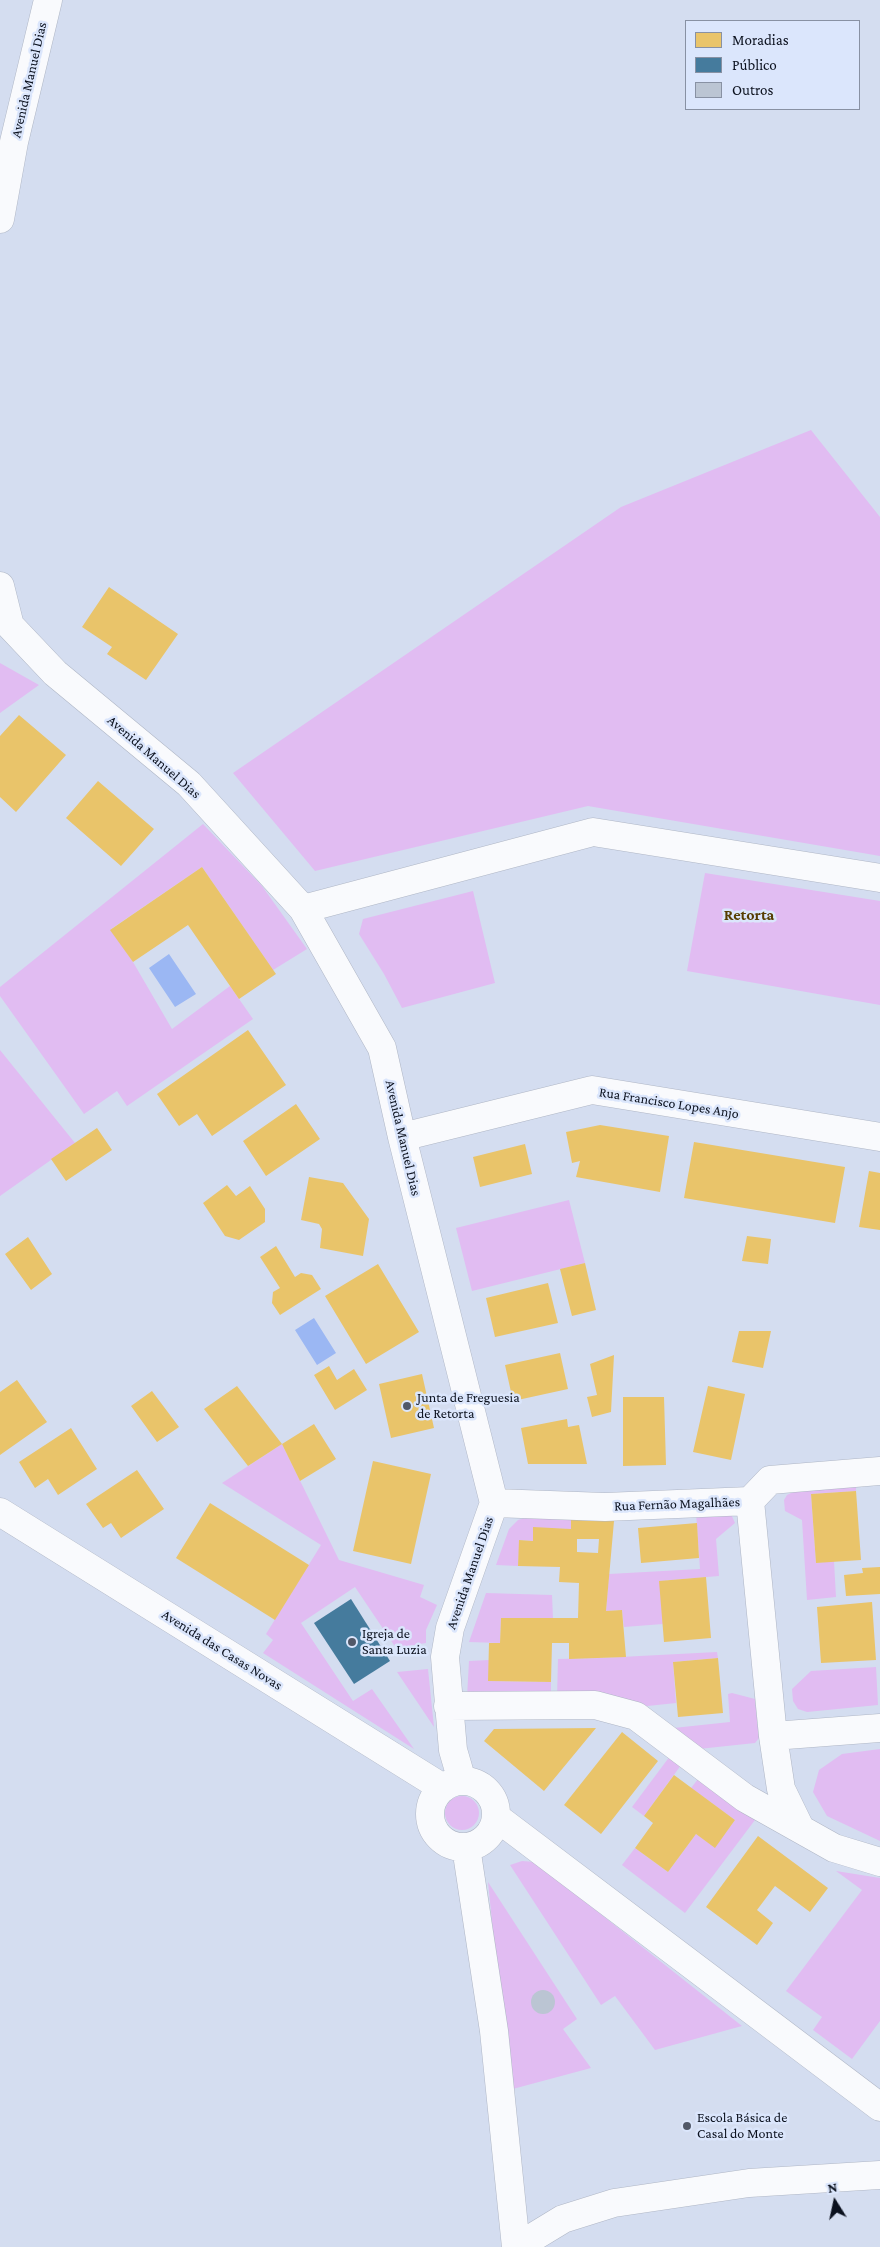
<!DOCTYPE html>
<html>
<head>
<meta charset="utf-8">
<style>
  body { margin:0 }
  #map { position:relative; width:880px; height:2247px; overflow:hidden; background:#d4ddf0; font-family:"Crimson Pro",serif }
  canvas { display:block }
  .legend { position:absolute; left:685px; top:20px; width:175px; height:90px; box-sizing:border-box; background:#dbe6fc; border:1px solid #8891a3; margin:0; padding:6px 9px; list-style:none; font-size:15px; color:#0b111e }
  .legend li { display:flex; align-items:center; gap:10px; height:25px }
  .legend b { width:25px; border:1px solid #8891a3 }
  .north { position:absolute; left:810px; top:2177px; width:50px; height:50px; -webkit-text-stroke:4px #dbe6fc; paint-order:stroke; rotate:350deg; font-size:14px; font-weight:700; line-height:20px; text-align:center; color:#0b111e }
  .north::after { content:''; display:block; margin:auto; width:18px; height:22px; background:#0b111e; clip-path:polygon(50% 0,100% 100%,50% 72%,0 100%) }
</style>
</head>
<body>
<div id="map">
<canvas width="880" height="2247"></canvas>
<ul class="legend">
<li><b style="height:14px;background:#e9c46a"></b>Moradias</li>
<li><b style="height:14px;background:#457b9d"></b>Público</li>
<li><b style="height:14px;background:#bbc5d3"></b>Outros</li>
</ul>
<div class="north">N</div>
</div>
<script>
const ctx = document.querySelector('canvas').getContext('2d');
ctx.lineJoin = 'round';
function paint(path, color) { ctx.fillStyle = color; ctx.fill(path, 'evenodd'); }
const poly = rows => new Path2D(rows.map(r => 'M' + r).join(''));
function strokePath(path, color, width, dash) { ctx.strokeStyle = color; ctx.lineWidth = width; ctx.lineCap = dash ? 'butt' : 'round'; ctx.setLineDash(dash || []); ctx.stroke(path); }
function drawText(font, color, halo, rows, align = 'center') {
  ctx.font = font + ' "Crimson Pro",serif'; ctx.lineWidth = 5; ctx.setLineDash([]); ctx.textBaseline = 'middle'; ctx.strokeStyle = halo; ctx.fillStyle = color; for (const [text, x, y, turn = 0] of rows) {
    ctx.save(); ctx.translate(x, y); ctx.rotate((+turn || 0) * Math.PI / 180); ctx.textAlign = isNaN(turn) ? turn : align; if (halo) ctx.strokeText(text, 0, 0); ctx.fillText(text, 0, 0); ctx.restore();
  }
}
paint(poly([
  [811,430,880,517,880,856,588,806,315,871,233,773,621,507],
  [0,663,39,685,0,713],
  [203,824,262,886,307,949,273,970,202,867,111,929,133,962,172,1029,230,986,253,1019,127,1106,117,1091,84,1114,0,996,0,987],
  [705,873,880,901,880,1005,687,971],
  [473,891,495,983,402,1008,384,974,359,934,363,919],
  [0,1050,75,1143,0,1196],
  [569,1200,585,1263,472,1291,456,1228],
  [282,1444,339,1560,424,1585,420,1597,437,1605,426,1630,426,1643,396,1648,355,1587,301,1623,353,1701,372,1689,414,1749,263,1653,273,1640,266,1634,321,1545,222,1483],
  [856,1485,856,1491,811,1494,816,1563,834,1561,836,1597,807,1600,802,1520,785,1511,784,1500,787,1495,797,1490],
  [696,1513,731,1514,735,1523,716,1539,719,1576,660,1581,663,1624,624,1627,622,1610,606,1611,609,1574,700,1569],
  [532,1516,571,1518,571,1529,533,1528,533,1541,520,1540,518,1566,496,1565,509,1529,518,1520],
  [486,1593,552,1595,553,1618,501,1618,500,1643,469,1642],
  [717,1652,718,1658,673,1662,676,1703,638,1707,557,1698,558,1659,601,1658],
  [489,1660,489,1681,551,1682,551,1697,467,1697,469,1661],
  [876,1667,878,1705,807,1712,798,1709,793,1701,792,1689,811,1671],
  [428,1669,434,1727,397,1672],
  [732,1693,755,1699,759,1738,755,1743,689,1750,664,1729,730,1722,728,1694],
  [880,1749,880,1841,827,1816,813,1792,819,1770,842,1754],
  [673,1752,684,1761,644,1816,632,1807],
  [702,1774,758,1816,685,1913,622,1865,635,1848,668,1872,696,1834,715,1847,735,1820,691,1788],
  '445 1813a17 17 0 1 1 34 0a17 17 0 1 1-34 0Z',
  [522,1861,535,1862,742,2026,655,2050,615,1996,601,2005,510,1865],
  [836,1871,880,1878,880,2021,852,2059,813,2030,822,2017,786,1991,862,1890],
  [488,1882,577,2019,563,2029,591,2068,509,2090]
]), '#e1bcf2');
paint(poly([
  [169,954,196,994,175,1007,149,968],
  [314,1318,336,1353,317,1365,295,1330]
]), '#9bb7f3');
paint(poly([
  [109,587,178,634,146,680,107,654,112,647,82,627],
  [19,715,66,755,16,812,0,797,0,736],
  [98,781,154,829,121,866,66,818],
  [202,867,276,974,239,999,188,925,133,962,110,930],
  [248,1030,286,1085,212,1136,197,1114,179,1126,157,1094],
  [296,1104,320,1139,266,1176,243,1141],
  [600,1125,669,1136,660,1192,576,1177,580,1161,572,1163,566,1132],
  [97,1128,112,1150,66,1181,51,1159],
  [694,1142,845,1167,835,1223,684,1198],
  [525,1144,532,1174,480,1187,473,1157],
  [869,1171,880,1173,880,1230,859,1227],
  [309,1177,343,1183,369,1219,363,1256,320,1248,322,1229,319,1224,301,1220],
  [227,1185,236,1196,250,1186,265,1209,265,1222,239,1240,225,1236,203,1203],
  [747,1236,771,1239,768,1264,742,1261],
  [28,1237,52,1274,31,1290,5,1254],
  [276,1246,295,1277,301,1273,312,1275,321,1289,280,1315,272,1303,273,1292,280,1288,260,1257],
  [585,1263,596,1310,572,1316,560,1269],
  [378,1264,419,1332,366,1364,325,1296],
  [548,1283,558,1323,495,1337,486,1298],
  [739,1331,771,1331,763,1368,732,1362],
  [560,1353,568,1389,513,1401,505,1365],
  [614,1355,611,1412,592,1417,587,1397,597,1395,590,1364],
  [329,1366,337,1380,354,1369,367,1390,335,1410,314,1375],
  [422,1374,434,1428,391,1438,379,1384],
  [17,1380,47,1422,0,1455,0,1392],
  [237,1386,282,1444,314,1424,336,1459,300,1481,282,1444,248,1466,204,1409],
  [708,1386,745,1394,731,1460,693,1452],
  [152,1391,179,1427,157,1442,131,1406],
  [623,1397,664,1397,666,1465,623,1466],
  [567,1419,568,1427,579,1425,587,1464,528,1464,521,1428],
  [71,1428,97,1469,58,1495,48,1479,35,1488,19,1462],
  [373,1461,431,1474,411,1564,353,1551],
  [137,1470,164,1509,121,1538,111,1523,103,1528,86,1504],
  [856,1491,861,1560,816,1563,811,1494],
  [210,1503,309,1565,275,1620,176,1558],
  [571,1518,614,1521,606,1611,622,1610,626,1657,569,1659,569,1643,552,1643,551,1682,488,1681,489,1643,500,1643,501,1618,578,1618,579,1583,559,1582,560,1567,518,1566,519,1540,533,1541,533,1527,571,1529],
  [577,1539,599,1539,598,1553,577,1552],
  [697,1523,699,1558,641,1563,638,1528],
  [880,1567,880,1594,846,1596,844,1575,863,1573,862,1568],
  [706,1577,711,1638,664,1642,659,1581],
  [872,1602,876,1660,821,1663,817,1607],
  [718,1658,723,1713,678,1717,673,1662],
  [596,1728,544,1791,484,1741,494,1729],
  [622,1732,658,1761,601,1834,564,1805],
  [674,1775,735,1820,715,1848,696,1834,668,1872,635,1848,653,1823,644,1816],
  [758,1836,828,1888,810,1912,775,1886,757,1910,773,1923,757,1945,706,1907]
]), '#e9c46a');
paint(poly([
  [351,1599,390,1661,354,1684,314,1623]
]), '#457b9d');
paint(poly([
  '531 2002a12 12 0 1 1 24 0a12 12 0 1 1-24 0Z'
]), '#bbc5d3');
const minor = poly([
  [0,219,14,142,48,0],
  [0,586,9,622],
  [0,615,55,673,189,784,303,909,382,1048,402,1137,494,1503,450,1628,445,1657,453,1750,462,1781],
  [303,909,593,832,880,878],
  [402,1137,592,1090,880,1137],
  [750,1501,773,1736,781,1789,800,1828],
  [494,1503,605,1507,750,1501,770,1480,880,1471],
  [0,1512,443,1788],
  [448,1706,595,1705,636,1716,745,1798,834,1848,880,1862],
  [773,1736,880,1728],
  '430 1814a33 33 0 1 1 66 0a33 33 0 1 1-66 0Z',
  [496,1817,880,2107],
  [466,1847,494,2031,516,2247],
  [517,2247,563,2219,614,2203,749,2183,880,2175]
]);
strokePath(minor, '#afb6c5', 29);
strokePath(minor, '#f9fafd', 28);
for (const [x, y, r, color] of [
  [407,1406,5,"#515868"],
  [352,1642,5,"#515868"],
  [687,2126,5,"#515868"]
]) { const dot = new Path2D(); dot.arc(x, y, r, 0, 2 * Math.PI); ctx.fillStyle = color; ctx.fill(dot); strokePath(dot, '#dbe6fc', 2); }
drawText('14px', '#0b111e', '#dbe6fc', [
  ["Avenida Manuel Dias",29,80,-77],
  ["Avenida Manuel Dias",154,757,41],
  ["Rua Francisco Lopes Anjo",669,1103,9],
  ["Avenida Manuel Dias",403,1138,77],
  ["Rua Fernão Magalhães",677,1504,-2],
  ["Avenida Manuel Dias",470,1573,-71],
  ["Avenida das Casas Novas",222,1650,32]
]);
drawText('14px', '#0b111e', '#dbe6fc', [
  ["Junta de Freguesia",417,1398],
  ["de Retorta",417,1414],
  ["Igreja de",362,1634],
  ["Santa Luzia",362,1650],
  ["Escola Básica de",697,2118],
  ["Casal do Monte",697,2134]
], 'left');
drawText('bold 16px', '#573e00', '#dbe6fc', [
  ["Retorta",749,915]
]);
</script>
</body>
</html>
